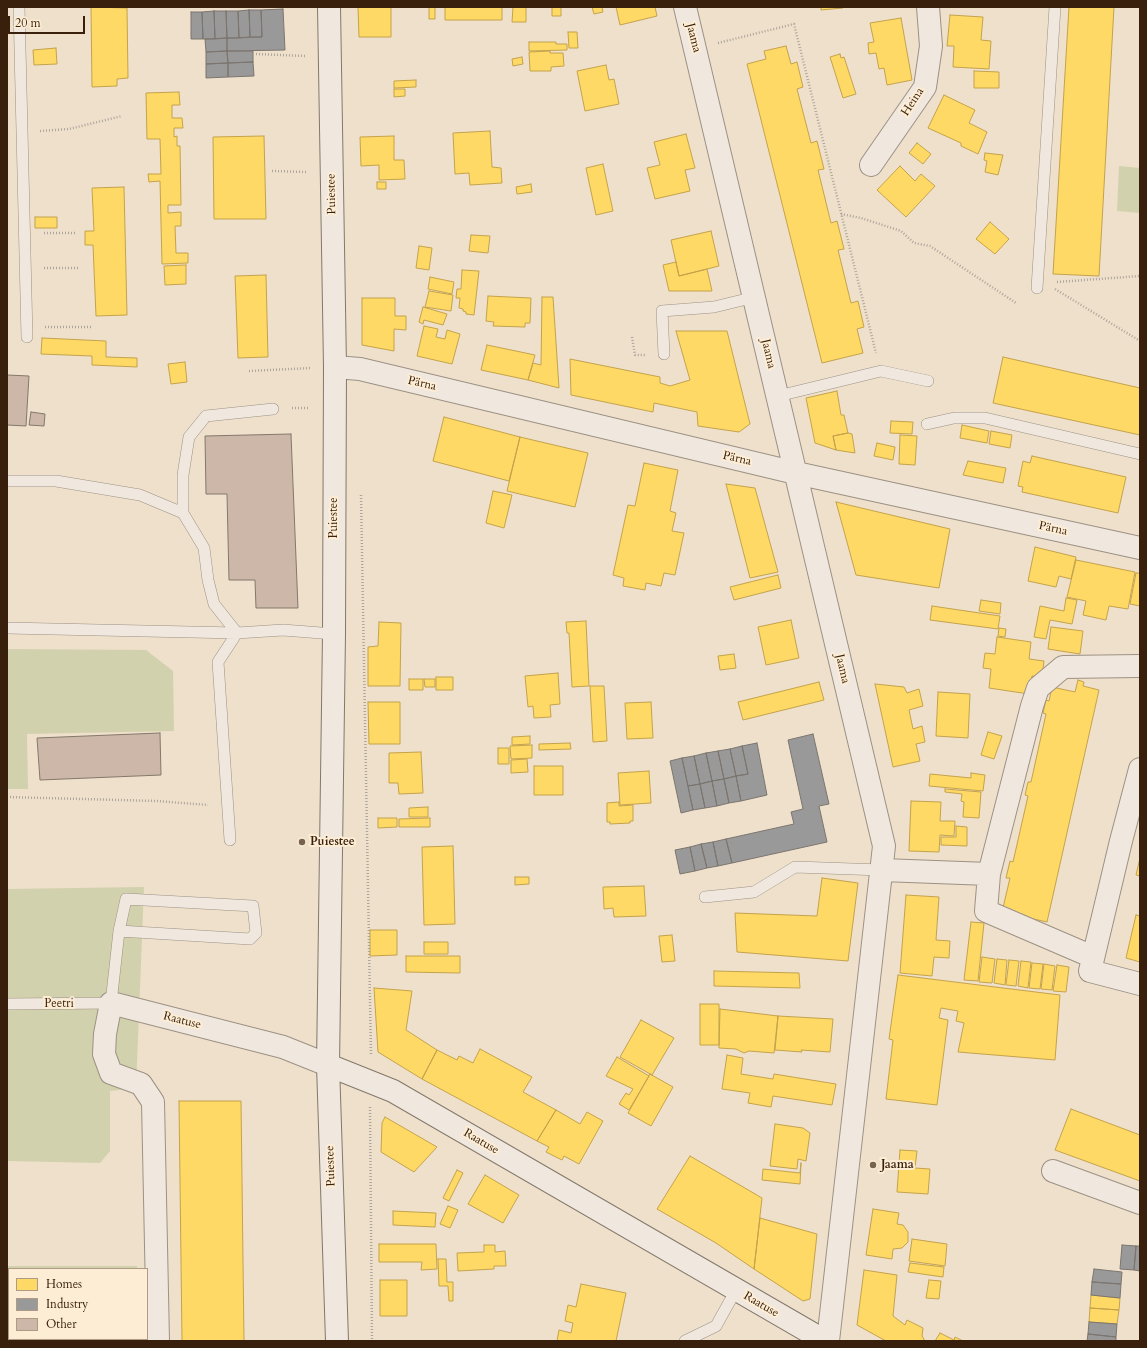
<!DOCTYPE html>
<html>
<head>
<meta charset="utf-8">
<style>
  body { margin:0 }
  #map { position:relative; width:1147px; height:1348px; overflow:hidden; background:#eee0cb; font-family:Cardo,serif }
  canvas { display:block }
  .frame { position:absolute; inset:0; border:8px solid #39200d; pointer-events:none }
  .legend { position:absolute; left:8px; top:1268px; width:140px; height:72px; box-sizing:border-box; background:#fdedd4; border:1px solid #af9b84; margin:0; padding:5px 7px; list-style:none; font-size:12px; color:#39200d }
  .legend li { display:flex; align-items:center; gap:8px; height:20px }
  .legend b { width:20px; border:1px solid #af9b84 }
  .scale { position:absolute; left:8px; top:16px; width:77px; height:18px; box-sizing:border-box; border:2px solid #39200d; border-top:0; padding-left:5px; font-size:12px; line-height:14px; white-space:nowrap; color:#39200d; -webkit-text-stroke:3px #fdedd4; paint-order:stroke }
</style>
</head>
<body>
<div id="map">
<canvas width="1147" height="1348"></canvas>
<div class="frame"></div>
<ul class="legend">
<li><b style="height:11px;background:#ffd966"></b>Homes</li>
<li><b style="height:11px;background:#999"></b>Industry</li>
<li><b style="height:11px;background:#ccb7a8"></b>Other</li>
</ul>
<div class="scale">20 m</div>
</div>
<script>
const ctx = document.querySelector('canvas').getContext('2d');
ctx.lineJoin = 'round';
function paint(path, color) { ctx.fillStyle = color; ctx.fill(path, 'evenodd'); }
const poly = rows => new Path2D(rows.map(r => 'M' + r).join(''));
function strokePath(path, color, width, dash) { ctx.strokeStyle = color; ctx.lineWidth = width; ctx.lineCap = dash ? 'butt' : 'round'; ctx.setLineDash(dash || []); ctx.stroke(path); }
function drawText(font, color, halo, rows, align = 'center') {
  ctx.font = font + ' Cardo,serif'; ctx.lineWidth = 4; ctx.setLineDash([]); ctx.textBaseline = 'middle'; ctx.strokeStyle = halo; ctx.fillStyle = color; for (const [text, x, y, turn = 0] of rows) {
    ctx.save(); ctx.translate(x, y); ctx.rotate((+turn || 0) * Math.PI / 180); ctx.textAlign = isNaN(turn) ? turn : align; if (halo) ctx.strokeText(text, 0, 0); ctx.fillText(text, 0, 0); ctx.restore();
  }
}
paint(poly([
  [1119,166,1140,168,1140,213,1117,211],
  [7,649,146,650,173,671,174,731,27,734,28,789,7,789],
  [144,887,136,1088,110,1091,110,1151,100,1163,7,1161,7,889],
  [7,1266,137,1266,137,1269,9,1269,9,1339,138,1339,138,1341,7,1341]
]), '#d2d1ad');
const homes = poly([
  [91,7,127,8,128,78,117,79,117,86,92,87,91,7],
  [358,7,391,7,391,37,359,37,358,7],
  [429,7,435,7,435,19,429,19,429,7],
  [445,7,502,7,502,20,445,20,445,7],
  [513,7,526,7,526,22,512,22,513,7],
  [552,7,561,7,561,16,552,16,552,7],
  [592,7,602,7,603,12,594,14,592,7],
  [616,7,655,7,657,16,620,25,616,7],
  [821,7,843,7,843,8,821,10,821,7],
  [1069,7,1114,7,1099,276,1053,274,1069,7],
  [950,15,983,17,981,40,991,41,989,69,953,67,954,46,947,46,950,15],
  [901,18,912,80,887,85,884,68,879,69,876,53,869,54,868,43,874,42,870,23,901,18],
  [568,32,577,32,578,48,569,48,568,32],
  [529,42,556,42,556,44,567,44,567,50,529,51,529,42],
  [786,46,791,64,797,62,803,87,797,89,811,143,817,141,824,169,818,170,831,223,837,221,844,249,838,250,851,303,858,301,864,327,857,329,863,353,822,363,747,64,766,59,764,51,786,46],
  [56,48,57,64,34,65,33,50,56,48],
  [550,51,550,53,563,53,564,66,551,67,551,71,530,71,529,52,550,51],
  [840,54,841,58,844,57,856,94,843,98,830,57,840,54],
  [522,57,523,64,513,66,512,59,522,57],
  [606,65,609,80,614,79,619,104,585,111,577,71,606,65],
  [974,71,999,72,999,88,974,88,974,71],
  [416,80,416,87,394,88,394,81,416,80],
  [394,89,405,89,405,96,394,97,394,89],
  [179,92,180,105,172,105,172,118,182,118,183,128,174,128,174,137,177,136,177,146,180,146,181,205,168,205,168,213,181,212,181,226,175,226,176,253,188,253,188,263,162,264,160,181,149,182,148,174,161,174,160,139,147,139,146,93,179,92],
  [944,95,975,110,969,123,987,132,978,154,961,146,961,143,928,128,944,95],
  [490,131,492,167,501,168,502,183,470,185,469,173,455,174,453,133,490,131],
  [686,134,695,168,685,170,690,191,655,199,647,168,660,165,654,142,686,134],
  [264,136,266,219,214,219,213,137,264,136],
  [394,136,394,160,404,160,405,179,379,180,379,165,361,166,360,137,394,136],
  [917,143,931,154,923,164,909,153,917,143],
  [985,153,1003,155,998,175,985,172,987,161,984,160,985,153],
  [603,164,613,211,596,215,586,168,603,164],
  [900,166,915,181,921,174,935,186,906,217,877,190,900,166],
  [377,182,386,182,386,189,377,189,377,182],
  [531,184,532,192,517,194,516,187,531,184],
  [124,187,127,315,96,316,93,245,85,245,85,231,94,231,92,188,124,187],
  [35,217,57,217,57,228,35,228,35,217],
  [990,222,1009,239,995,254,976,239,990,222],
  [711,231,719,266,679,276,671,240,711,231],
  [471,235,490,236,488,253,469,251,471,235],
  [419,246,432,248,429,270,416,268,419,246],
  [676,262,679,276,707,269,712,291,669,291,663,265,676,262],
  [186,265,186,284,165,285,164,266,186,265],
  [462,270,479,271,474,315,466,314,466,312,463,311,463,309,459,308,460,298,456,298,457,289,461,289,462,270],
  [266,275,268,357,238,358,235,276,266,275],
  [430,277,454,282,452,294,428,289,430,277],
  [429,291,453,295,451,311,425,307,429,291],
  [488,296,531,298,530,323,525,323,525,327,493,326,494,322,486,321,488,296],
  [542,297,553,297,559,388,528,380,533,363,541,365,542,297],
  [362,298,395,298,395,316,406,316,406,330,394,329,394,351,362,345,362,298],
  [423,307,447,314,443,325,424,320,423,324,419,322,423,307],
  [424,326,438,329,436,337,445,339,447,330,460,334,452,364,417,356,424,326],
  [676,331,727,331,750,424,739,432,698,426,697,412,654,403,653,412,571,395,570,359,660,377,660,383,670,386,690,380,676,331],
  [42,338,106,341,106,357,137,358,137,367,92,365,92,356,41,354,42,338],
  [487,345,535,355,528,380,481,370,487,345],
  [1003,357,1140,388,1140,435,993,403,1003,357],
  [185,362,187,382,171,384,168,364,185,362],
  [837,391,841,415,844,415,848,433,833,436,836,450,815,443,806,398,837,391],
  [444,417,520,437,509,481,433,461,444,417],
  [891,421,913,422,912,434,890,433,891,421],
  [962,425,989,431,987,443,960,438,962,425],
  [991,431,1012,435,1010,448,989,444,991,431],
  [848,433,852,434,855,453,836,450,833,436,848,433],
  [900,435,917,436,915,465,899,464,900,435],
  [520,437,588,453,575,507,507,491,520,437],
  [877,443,895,447,893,460,874,456,877,443],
  [1032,456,1126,477,1118,513,1022,492,1023,487,1018,486,1023,461,1030,463,1032,456],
  [968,461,1006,468,1003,483,963,475,968,461],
  [644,463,678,470,670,511,676,513,672,531,684,533,675,575,664,573,661,586,646,583,645,590,623,586,624,578,613,575,628,505,635,506,644,463],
  [726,484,755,488,778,572,750,578,726,484],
  [493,491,512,495,504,528,486,523,493,491],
  [836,502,950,529,939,588,856,575,836,502],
  [1035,547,1076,557,1071,579,1059,576,1056,587,1028,581,1035,547],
  [1076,560,1135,572,1128,609,1109,606,1106,620,1083,615,1086,601,1067,597,1076,560],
  [1136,573,1140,573,1140,606,1130,604,1136,573],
  [778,575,781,588,734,600,730,587,778,575],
  [1066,598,1077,600,1072,624,1050,620,1046,639,1034,637,1040,606,1064,611,1066,598],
  [981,600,1001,603,1000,614,979,611,981,600],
  [932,606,1000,616,998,629,930,620,932,606],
  [791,620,799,658,766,665,758,627,791,620],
  [586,621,589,686,572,687,569,633,567,633,566,622,586,621],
  [379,622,401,623,400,686,368,686,368,647,378,646,379,622],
  [1051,627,1083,631,1080,654,1048,649,1051,627],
  [999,628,1006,629,1005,637,998,636,999,628],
  [997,637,1031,642,1029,659,1044,661,1042,677,1032,676,1029,694,989,688,991,669,983,668,985,653,995,654,997,637],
  [734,654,736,668,720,670,718,656,734,654],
  [558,673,560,704,550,705,551,717,534,718,533,706,528,707,525,676,558,673],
  [436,677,453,677,453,690,436,690,436,677],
  [409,679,423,679,423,690,409,690,409,679],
  [424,679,435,679,435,687,425,687,424,679],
  [1078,680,1084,682,1083,686,1099,690,1047,922,1002,912,1010,878,1006,878,1010,861,1013,862,1028,796,1025,795,1028,782,1031,782,1046,714,1043,713,1046,700,1049,701,1052,687,1075,692,1078,680],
  [819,682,824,700,743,720,738,702,819,682],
  [875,684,904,687,907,693,919,689,923,706,909,710,913,729,922,726,925,742,916,744,920,761,893,767,875,684],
  [590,686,604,686,607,741,593,742,590,686],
  [938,692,970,694,968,738,936,736,938,692],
  [368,702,400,702,400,744,369,744,368,702],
  [651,702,653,738,627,739,625,703,651,702],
  [988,732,1002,736,994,759,981,755,988,732],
  [530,736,530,744,512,745,512,737,530,736],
  [570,743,571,749,539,750,539,744,570,743],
  [532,745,532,758,511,759,510,746,532,745],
  [498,748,509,748,509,764,498,764,498,748],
  [421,752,423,793,399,794,398,783,389,783,389,753,421,752],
  [527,759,528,772,511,773,511,760,527,759],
  [534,766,563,766,563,795,534,795,534,766],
  [649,771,651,803,620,805,618,773,649,771],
  [971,773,985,775,983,791,929,786,930,774,971,778,971,773],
  [945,789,981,792,979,818,963,817,964,802,961,801,962,794,945,792,945,789],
  [911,801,941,802,940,821,955,821,954,836,940,835,939,852,909,851,911,801],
  [619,802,619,806,633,805,633,821,630,821,630,823,610,824,610,822,607,822,607,803,619,802],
  [428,807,428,817,409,817,409,808,428,807],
  [378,818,397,818,397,827,378,828,378,818],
  [430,818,430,827,399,827,399,819,430,818],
  [956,826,967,827,967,846,941,845,941,837,956,837,956,826],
  [453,846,455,924,424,925,422,847,453,846],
  [1140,858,1140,876,1136,875,1140,858],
  [515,877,529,877,529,884,515,885,515,877],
  [822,878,858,883,848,961,737,952,735,913,817,916,822,878],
  [644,886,646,916,614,917,613,908,604,909,603,887,644,886],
  [906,895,939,897,936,940,950,941,949,958,934,957,932,976,900,973,906,895],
  [1136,915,1140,916,1140,962,1126,958,1136,915],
  [971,922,984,923,978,981,964,980,971,922],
  [370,930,397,930,397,955,370,956,370,930],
  [672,935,675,961,662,962,659,936,672,935],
  [424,942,448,942,448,954,424,954,424,942],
  [406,956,460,956,460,973,406,972,406,956],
  [982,957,995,959,992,983,979,982,982,957],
  [997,959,1007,960,1005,985,994,983,997,959],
  [1009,960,1019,961,1016,986,1006,985,1009,960],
  [1021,961,1031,962,1028,988,1018,986,1021,961],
  [1032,963,1043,964,1040,989,1029,988,1032,963],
  [1044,964,1055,966,1052,990,1041,989,1044,964],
  [1057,965,1069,967,1066,992,1053,991,1057,965],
  [714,971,799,973,800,988,714,986,714,971],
  [898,975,1060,995,1055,1060,958,1052,964,1023,956,1021,958,1011,941,1008,939,1018,948,1020,937,1105,886,1099,893,1040,889,1039,898,975],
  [374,988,412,991,406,1030,437,1050,422,1079,378,1052,374,988],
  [700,1004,719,1004,719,1045,700,1045,700,1004],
  [720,1009,778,1016,774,1053,749,1051,744,1053,736,1049,719,1048,720,1009],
  [778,1016,833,1019,830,1052,801,1050,802,1052,775,1050,778,1016],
  [641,1020,674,1038,652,1075,620,1057,641,1020],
  [480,1049,532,1077,523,1092,556,1110,537,1141,422,1079,437,1050,457,1060,459,1056,473,1063,480,1049],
  [727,1055,743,1058,741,1074,773,1079,774,1074,836,1084,832,1105,773,1096,771,1107,748,1103,750,1093,722,1089,727,1055],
  [617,1057,649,1076,629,1110,619,1104,626,1093,629,1095,633,1089,606,1076,617,1057],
  [650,1074,673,1087,651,1126,628,1113,650,1074],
  [179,1101,241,1101,244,1341,182,1341,179,1101],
  [1071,1109,1140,1135,1140,1181,1055,1150,1071,1109],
  [556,1110,580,1124,587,1112,603,1121,579,1164,564,1156,562,1160,546,1152,549,1147,537,1141,556,1110],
  [385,1117,437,1147,414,1172,381,1152,382,1123,385,1117],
  [775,1124,803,1128,810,1133,806,1161,798,1159,797,1169,770,1166,775,1124],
  [900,1150,917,1151,915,1168,930,1169,928,1194,897,1192,900,1150],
  [690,1156,762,1198,754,1269,716,1243,657,1209,690,1156],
  [801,1163,800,1184,762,1180,763,1169,800,1173,801,1163],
  [457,1170,463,1173,449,1201,443,1198,457,1170],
  [485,1175,519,1195,503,1223,468,1204,485,1175],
  [448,1206,458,1210,450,1228,440,1224,448,1206],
  [873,1209,899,1213,897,1224,903,1225,908,1232,908,1242,902,1248,893,1249,892,1259,866,1255,873,1209],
  [393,1211,436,1213,435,1227,393,1225,393,1211],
  [760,1218,817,1234,810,1299,803,1301,754,1269,760,1218],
  [912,1239,947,1244,945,1266,909,1261,912,1239],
  [379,1244,436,1244,437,1269,421,1270,422,1262,379,1262,379,1244],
  [484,1245,495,1245,495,1252,505,1251,506,1266,494,1266,494,1269,458,1271,457,1253,484,1252,484,1245],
  [438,1259,446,1259,447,1282,453,1282,453,1301,449,1301,448,1286,439,1286,438,1259],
  [910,1263,944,1267,943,1277,908,1272,910,1263],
  [864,1270,897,1275,893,1316,905,1325,907,1320,923,1328,922,1336,925,1341,886,1341,857,1325,864,1270],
  [380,1280,407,1280,407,1316,380,1316,380,1280],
  [929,1280,941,1281,939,1299,926,1298,929,1280],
  [581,1284,626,1293,616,1341,557,1341,559,1330,571,1333,573,1323,565,1321,568,1305,576,1307,581,1284],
  [1091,1295,1120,1298,1119,1310,1090,1308,1091,1295],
  [1090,1308,1119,1310,1117,1324,1089,1322,1090,1308],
  [940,1333,954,1340,955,1337,963,1341,935,1341,940,1333]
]);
paint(homes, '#ffd966');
strokePath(homes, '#c4a24b', 1);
const industry = poly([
  [283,9,285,50,227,51,227,38,262,37,261,10,283,9],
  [249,10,261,10,262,37,250,37,249,10],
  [249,10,250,37,239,38,238,11,249,10],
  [214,11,226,11,227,38,215,39,214,11],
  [214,11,215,39,203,39,202,12,214,11],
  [226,11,238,11,239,38,227,38,226,11],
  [191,12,202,12,203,39,191,39,191,12],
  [227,38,227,51,206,52,205,39,227,38],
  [227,51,228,63,206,64,206,52,227,51],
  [227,51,253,51,253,62,228,63,227,51],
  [253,62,254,76,228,77,228,63,253,62],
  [228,63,228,77,206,78,206,64,228,63],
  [813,734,829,804,819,806,827,842,732,863,726,839,794,824,791,812,803,809,788,740,813,734],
  [757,743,767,795,741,801,736,776,748,774,742,746,757,743],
  [742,746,748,774,736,776,730,749,742,746],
  [730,749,736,776,724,779,718,751,730,749],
  [718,751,724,779,712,781,706,753,718,751],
  [706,753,712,781,700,784,694,756,706,753],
  [694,756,700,784,688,786,682,758,694,756],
  [682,758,693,810,681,813,670,761,682,758],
  [736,776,741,801,729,803,724,779,736,776],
  [724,779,729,803,717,806,712,781,724,779],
  [712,781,717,806,705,808,700,784,712,781],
  [700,784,705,808,693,810,688,786,700,784],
  [726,839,732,863,718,866,713,842,726,839],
  [713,842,718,866,707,868,701,844,713,842],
  [701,844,707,868,695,871,690,847,701,844],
  [690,847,695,871,680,874,675,850,690,847],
  [1122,1245,1136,1246,1134,1270,1120,1269,1122,1245],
  [1136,1246,1140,1246,1140,1271,1134,1270,1136,1246],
  [1094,1269,1122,1272,1121,1284,1092,1282,1094,1269],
  [1092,1282,1121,1284,1120,1298,1091,1295,1092,1282],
  [1089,1322,1117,1324,1116,1337,1088,1334,1089,1322],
  [1088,1334,1116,1337,1116,1341,1087,1341,1088,1334]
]);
paint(industry, '#999');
strokePath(industry, '#7c756f', 1);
const building = poly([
  [7,375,29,376,26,426,7,425,7,375],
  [31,412,45,414,44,426,29,425,31,412],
  [291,434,298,608,256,608,255,580,229,580,227,494,206,494,205,436,291,434],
  [160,733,161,775,40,780,37,738,160,733]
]);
paint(building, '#ccb7a8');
strokePath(building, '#83786a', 1);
const lane = poly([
  [19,7,27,337],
  [1037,288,1055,7],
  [664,354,662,311,714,307,755,297],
  [778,396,881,371,928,381],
  [927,424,954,418,985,418,1140,454],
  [7,481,56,481,140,495,183,513],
  [7,628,237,633],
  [237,633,214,604,208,580,204,548,183,513,183,475,189,437,206,416,273,409],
  [230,840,218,662,237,633,283,630,334,634],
  [705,897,754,892,795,867,882,870],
  [7,1004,111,1003,119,931,126,899,253,906,256,933,250,939,119,931],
  [685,1341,716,1326,736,1290]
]);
const street = poly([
  [685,7,884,846,828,1341],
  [871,165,925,87,931,46,928,7],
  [335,367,360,369,796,473,1140,548],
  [1140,769,1121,841,1090,971,1140,984],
  [882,870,989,874,1032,706,1038,688,1063,667,1140,666],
  [989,874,986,911,1093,957],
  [1053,1171,1140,1203],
  [158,1341,153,1102,141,1084,111,1073,104,1054,105,1034,111,1003,283,1047,328,1065]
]);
const secondary = poly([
  [329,7,335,367,334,634,328,1065,337,1341],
  [328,1065,393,1091,825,1341]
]);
strokePath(lane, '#9d9184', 12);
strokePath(street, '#9d9184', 24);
strokePath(secondary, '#83786a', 24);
strokePath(poly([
  [718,43,794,24,876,353],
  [256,54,305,56],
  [40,131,69,129,122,116],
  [272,171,307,172],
  [841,214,861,218,901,231,914,243,930,246,1016,303],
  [44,233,77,233],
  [44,268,78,268],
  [1057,282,1140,276],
  [1055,289,1140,341],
  [45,327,92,327],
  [632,337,635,355,646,355],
  [249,371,311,368],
  [292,408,310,408],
  [361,495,371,1056],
  [7,797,157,801,208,805],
  [370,1107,372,1341]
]), '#ada49b', 2.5, [1, 2]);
strokePath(lane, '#f0e8de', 11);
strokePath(street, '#f0e8de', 22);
strokePath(secondary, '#f0e8de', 22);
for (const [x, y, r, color] of [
  [302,842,4,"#786350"],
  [873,1165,4,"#786350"]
]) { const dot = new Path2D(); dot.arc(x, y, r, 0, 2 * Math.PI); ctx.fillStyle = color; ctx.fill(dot); strokePath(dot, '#fdedd4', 1.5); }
drawText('12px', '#39200d', '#fdedd4', [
  ["Jaama",693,38,76],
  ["Heina",913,102,-57],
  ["Puiestee",332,194,-91],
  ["Jaama",768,354,77],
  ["Pärna",422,384,13],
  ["Pärna",737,459,13],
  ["Puiestee",334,518,-90],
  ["Pärna",1053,529,12],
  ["Jaama",842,669,77],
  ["Peetri",59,1004],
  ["Raatuse",182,1021,14],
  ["Raatuse",481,1142,30],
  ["Puiestee",331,1166,-92],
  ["Raatuse",761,1305,30]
]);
drawText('bold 12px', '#39200d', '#fdedd4', [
  ["Puiestee",310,842],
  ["Jaama",881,1165]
], 'left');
</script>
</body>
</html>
